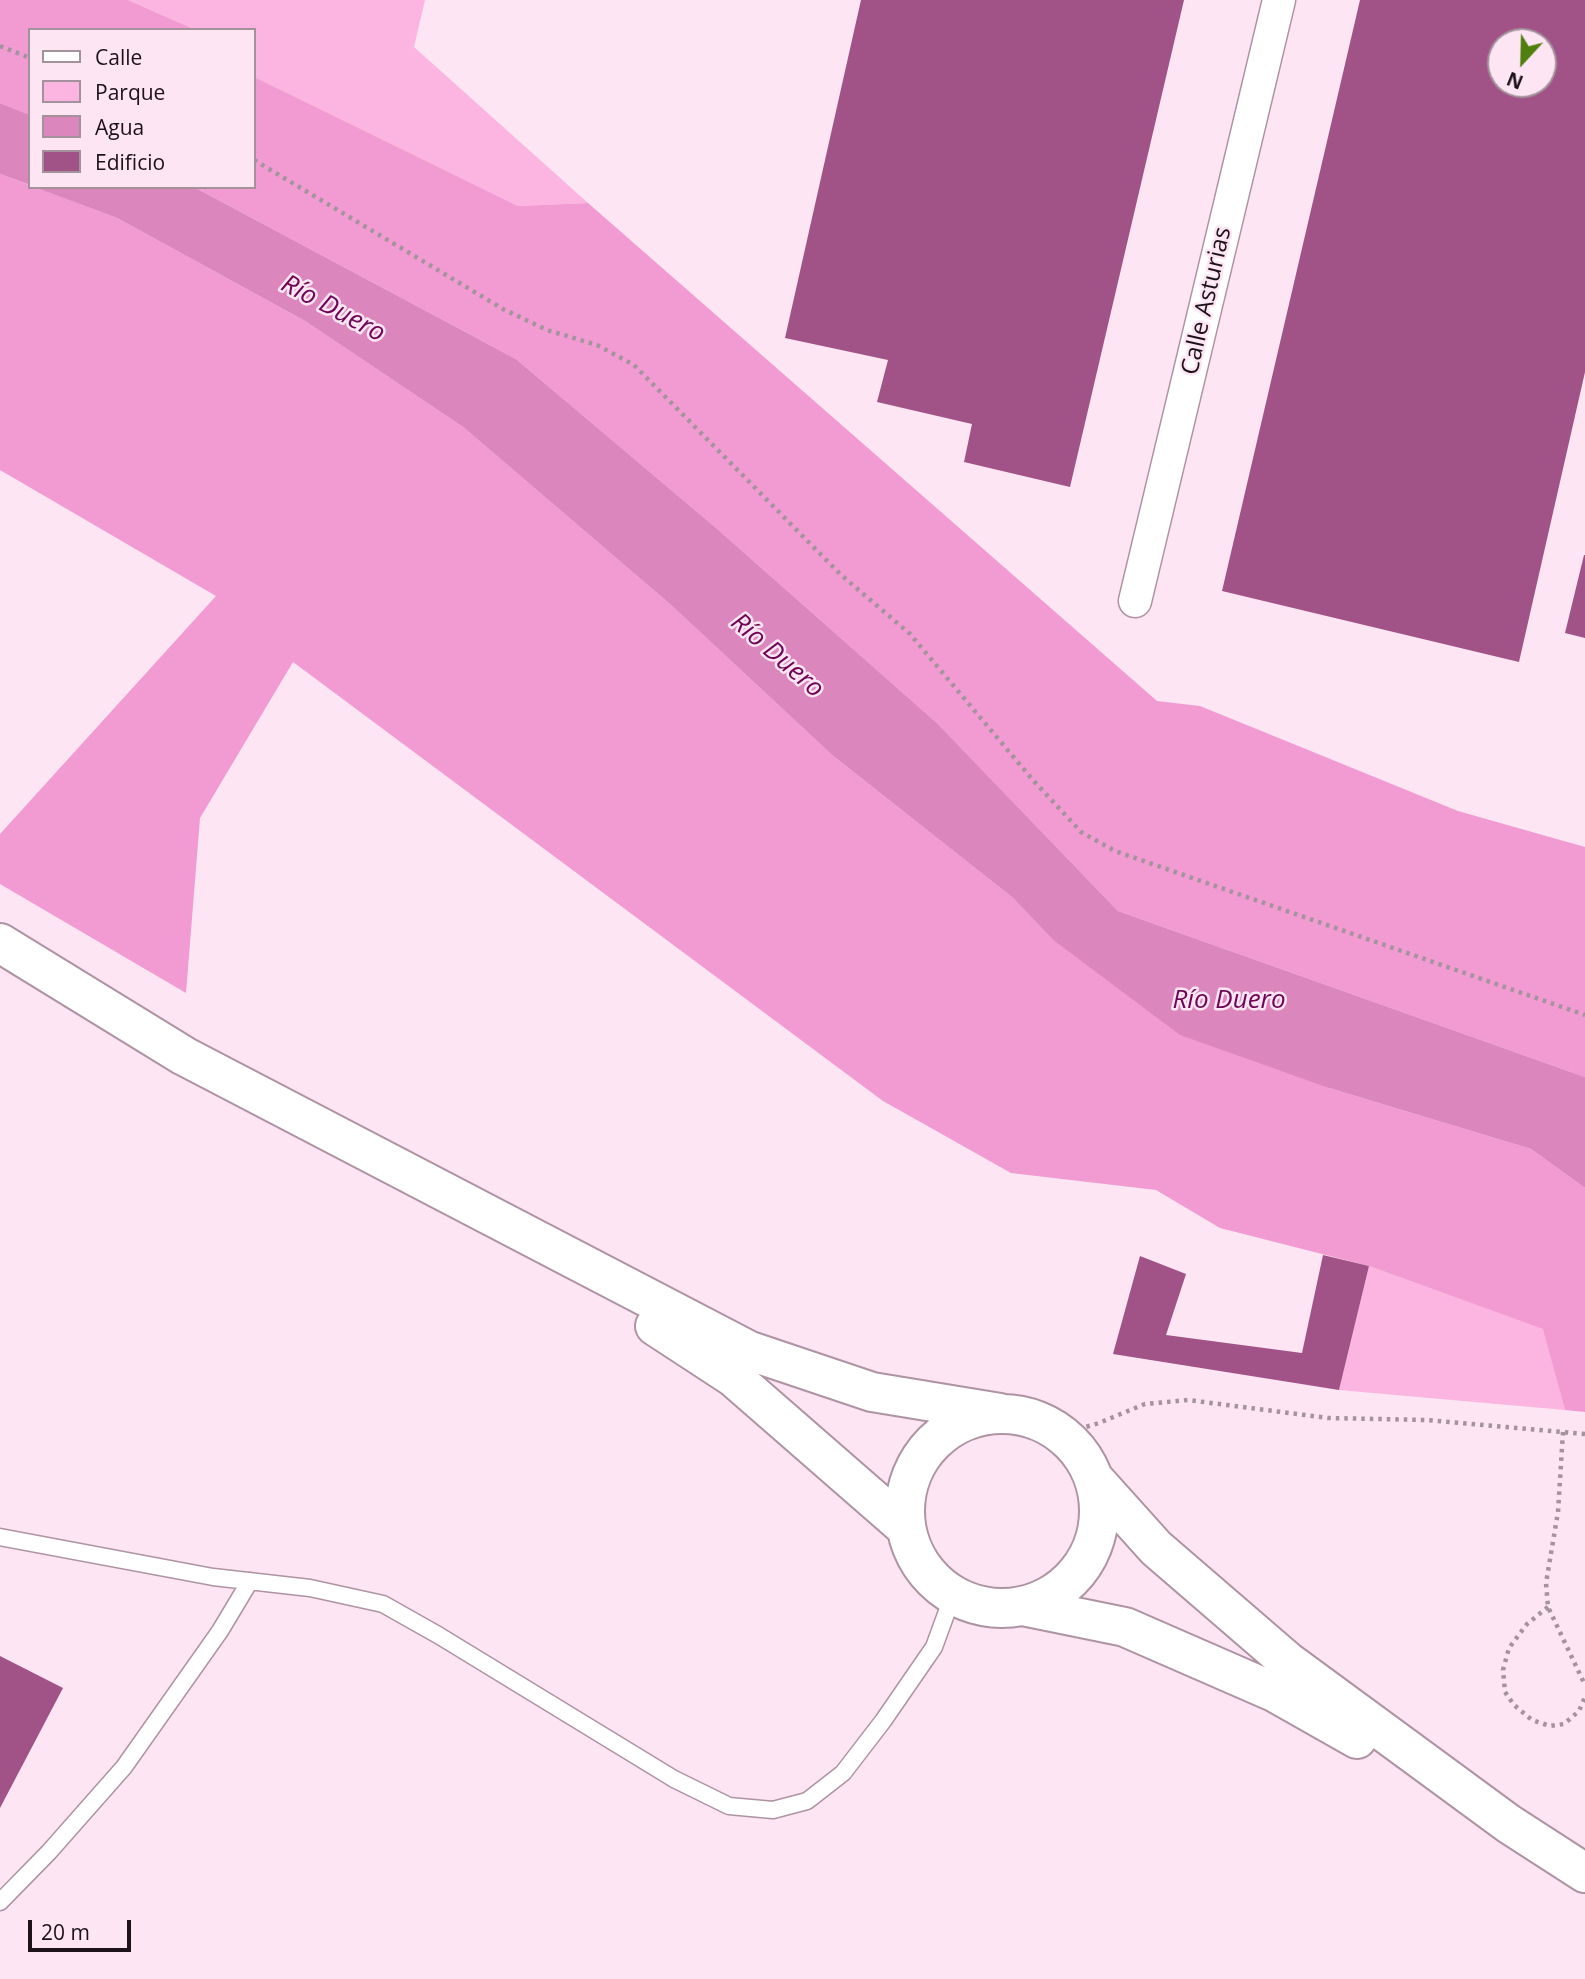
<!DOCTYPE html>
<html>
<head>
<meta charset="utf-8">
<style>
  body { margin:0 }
  #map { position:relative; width:1585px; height:1979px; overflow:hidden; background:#fde5f3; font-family:"Open Sans",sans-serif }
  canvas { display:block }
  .legend { position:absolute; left:28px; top:28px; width:228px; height:161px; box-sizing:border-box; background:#fde5f3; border:2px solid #a3919b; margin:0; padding:9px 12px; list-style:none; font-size:21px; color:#1c1218 }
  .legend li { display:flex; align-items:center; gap:14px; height:35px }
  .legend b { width:35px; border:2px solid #a3919b }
  .north { position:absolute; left:1487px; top:28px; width:70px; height:70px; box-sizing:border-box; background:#fde5f3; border:2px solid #a3919b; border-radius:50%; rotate:202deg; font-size:19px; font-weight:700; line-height:28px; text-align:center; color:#1c1218 }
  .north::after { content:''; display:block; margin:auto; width:24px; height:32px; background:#4f7f0d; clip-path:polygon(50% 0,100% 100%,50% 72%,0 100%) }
  .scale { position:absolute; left:28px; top:1920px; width:103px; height:32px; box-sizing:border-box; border:4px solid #1c1218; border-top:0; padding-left:9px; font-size:21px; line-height:24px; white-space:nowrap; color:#1c1218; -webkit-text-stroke:5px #fde5f3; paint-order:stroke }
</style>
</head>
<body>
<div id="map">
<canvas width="1585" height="1979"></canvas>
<ul class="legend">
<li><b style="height:9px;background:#fff"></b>Calle</li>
<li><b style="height:19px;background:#fbb5e0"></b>Parque</li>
<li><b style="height:19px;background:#db87bd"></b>Agua</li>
<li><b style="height:19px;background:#a15286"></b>Edificio</li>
</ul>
<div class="north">N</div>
<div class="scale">20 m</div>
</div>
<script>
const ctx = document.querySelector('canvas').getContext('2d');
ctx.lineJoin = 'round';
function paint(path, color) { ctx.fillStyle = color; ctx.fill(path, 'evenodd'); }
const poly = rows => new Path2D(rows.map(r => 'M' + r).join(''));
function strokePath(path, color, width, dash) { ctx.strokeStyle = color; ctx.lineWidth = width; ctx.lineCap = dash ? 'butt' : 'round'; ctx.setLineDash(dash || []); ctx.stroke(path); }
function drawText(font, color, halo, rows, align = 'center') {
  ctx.font = font + ' "Open Sans",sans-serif'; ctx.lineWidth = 5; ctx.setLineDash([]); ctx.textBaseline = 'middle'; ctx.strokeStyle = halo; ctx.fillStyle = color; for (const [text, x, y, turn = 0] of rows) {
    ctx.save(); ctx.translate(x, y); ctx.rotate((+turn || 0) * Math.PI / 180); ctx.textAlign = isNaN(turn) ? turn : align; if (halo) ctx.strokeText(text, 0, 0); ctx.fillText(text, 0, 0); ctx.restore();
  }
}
paint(poly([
  [128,0,425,0,414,47,588,203,518,206,257,79,254,77,254,30,196,30],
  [1369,1266,1544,1329,1565,1410,1339,1390]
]), '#fbb5e0');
paint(poly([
  [0,0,128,0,196,30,30,30,30,115,0,103],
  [254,77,518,206,588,203,1157,701,1200,706,1458,811,1585,847,1585,1077,1118,911,937,723,715,527,516,359,194,187,254,187],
  [0,174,117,218,305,321,463,427,671,605,832,755,1013,898,1052,939,1329,1088,1531,1149,1585,1188,1585,1412,1565,1410,1543,1329,1369,1266,1220,1228,1156,1190,1011,1173,883,1101,293,662,200,818,186,993,0,884,0,834,216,596,0,470]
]), '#f19bd2');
paint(poly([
  [0,103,30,115,30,185,0,174],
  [34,187,194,187,516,359,715,527,937,723,1118,911,1585,1077,1585,1188,1531,1149,1329,1088,1180,1035,1052,939,1013,898,832,755,671,605,463,427,305,321,117,218]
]), '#db87bd');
paint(poly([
  [861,0,1184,0,1070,487,964,462,972,424,877,402,888,360,785,338],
  [1360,0,1585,0,1585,372,1519,662,1222,591],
  [1501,42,1543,42,1543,84,1501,84],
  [1584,555,1585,555,1585,638,1565,633],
  [1323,1255,1369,1266,1339,1390,1113,1354,1140,1256,1186,1274,1166,1335,1302,1353],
  [0,1656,63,1688,0,1808]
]), '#a15286');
const lane = poly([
  [0,1537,213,1577,310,1588,383,1604,438,1635,674,1779,729,1806,773,1810,807,1801,843,1773,883,1721,934,1647,953,1595],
  [0,1902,49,1852,124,1767,220,1631,250,1581]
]);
const street = poly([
  [1135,601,1279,0]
]);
const primary = poly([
  [0,943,184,1056,750,1351,872,1392,1000,1413],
  [655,1326,733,1377,905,1527],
  '905 1511a97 97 0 1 1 194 0a97 97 0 1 1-194 0Z',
  [1094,1479,1156,1548,1287,1661,1509,1824,1585,1873],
  [1022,1606,1125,1627,1274,1692,1357,1739]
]);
strokePath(lane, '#ae93a3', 19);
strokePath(street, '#ae93a3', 35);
strokePath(primary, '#ae93a3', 42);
strokePath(poly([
  [0,46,30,58],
  [254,160,503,309,547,330,597,345,634,365,840,574,910,634,1032,779,1081,832,1115,851,1585,1015],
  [1563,1432,1558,1512,1546,1583,1548,1607,1585,1685],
  [1062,1434,1099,1423,1145,1404,1188,1400,1328,1418,1426,1420,1585,1434],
  [1548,1607,1527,1624,1509,1648,1503,1670,1505,1692,1514,1705,1532,1720,1550,1726,1564,1724,1579,1711,1585,1697]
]), '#a4929d', 4.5, [3.5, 5]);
strokePath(lane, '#fff', 16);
strokePath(street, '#fff', 32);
strokePath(primary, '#fff', 38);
drawText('24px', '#1c1218', '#fde5f3', [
  ["Calle Asturias",1207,301,-77]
]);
drawText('italic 26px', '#6e0454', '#fde5f3', [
  ["Río Duero",333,309,28],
  ["Río Duero",777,656,41],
  ["Río Duero",1229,1001]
]);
</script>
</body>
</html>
